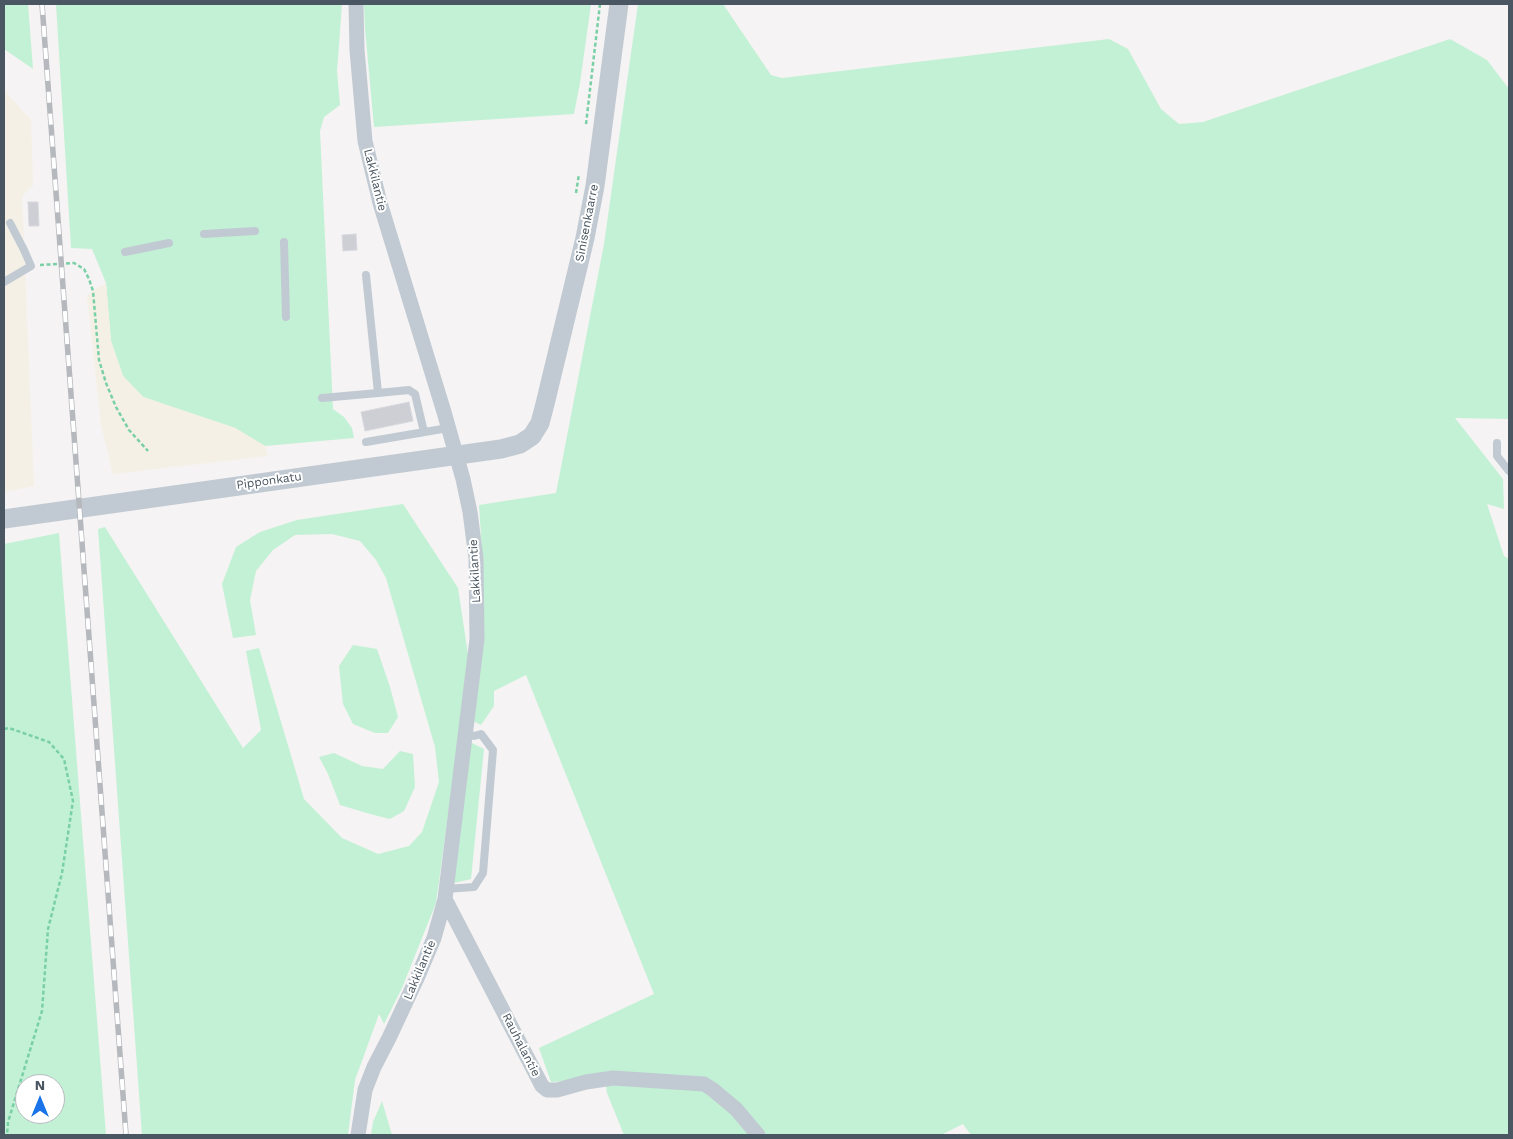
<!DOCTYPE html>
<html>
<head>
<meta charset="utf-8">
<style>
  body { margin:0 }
  #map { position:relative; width:1513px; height:1139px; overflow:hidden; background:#f5f3f3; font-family:"Work Sans",sans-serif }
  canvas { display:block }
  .frame { position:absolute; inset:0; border:5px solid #4a5661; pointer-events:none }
  .north { position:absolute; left:15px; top:1074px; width:50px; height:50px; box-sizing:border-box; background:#fff; border:1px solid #b7bbc0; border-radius:50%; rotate:0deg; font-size:14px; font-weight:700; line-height:20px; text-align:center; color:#4a5661 }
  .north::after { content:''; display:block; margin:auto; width:18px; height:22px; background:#1a73e8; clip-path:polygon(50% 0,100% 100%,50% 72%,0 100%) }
</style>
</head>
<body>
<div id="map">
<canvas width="1513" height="1139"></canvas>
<div class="frame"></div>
<div class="north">N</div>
</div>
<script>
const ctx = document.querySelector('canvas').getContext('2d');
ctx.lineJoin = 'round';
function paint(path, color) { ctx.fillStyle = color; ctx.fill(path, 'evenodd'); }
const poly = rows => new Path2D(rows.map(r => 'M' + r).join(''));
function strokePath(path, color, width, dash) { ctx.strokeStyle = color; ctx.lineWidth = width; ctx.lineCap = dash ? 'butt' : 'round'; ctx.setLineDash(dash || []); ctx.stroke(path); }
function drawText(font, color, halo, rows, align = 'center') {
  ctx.font = font + ' "Work Sans",sans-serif'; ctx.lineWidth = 4; ctx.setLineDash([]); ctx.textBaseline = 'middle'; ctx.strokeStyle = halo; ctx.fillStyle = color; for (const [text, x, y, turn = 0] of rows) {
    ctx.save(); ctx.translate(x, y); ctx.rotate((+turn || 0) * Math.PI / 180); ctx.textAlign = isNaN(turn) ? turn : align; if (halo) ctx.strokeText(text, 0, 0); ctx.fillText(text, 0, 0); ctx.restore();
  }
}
paint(poly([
  [4,4,28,4,33,69,4,49],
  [56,4,342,4,337,71,340,105,324,117,320,131,333,409,344,417,352,428,354,438,265,446,235,428,143,397,123,376,111,341,106,283,92,249,71,248],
  [364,4,591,4,580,83,574,114,374,127,365,28],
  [638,4,723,4,771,75,782,78,1109,39,1128,49,1161,109,1179,124,1203,122,1450,39,1487,60,1509,89,1509,419,1455,418,1503,479,1504,509,1487,504,1504,556,1509,559,1509,1135,971,1135,963,1124,941,1135,624,1135,607,1093,605,1078,551,1082,539,1048,654,994,526,675,494,691,494,706,481,725,473,721,482,551,479,505,556,493,604,244],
  [403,504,458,588,469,661,436,903,402,988,384,1024,379,1014,355,1080,348,1135,142,1135,98,529,105,527,243,748,261,730,246,651,259,648,304,799,342,838,378,854,409,846,422,832,439,782,435,747,386,578,376,560,360,541,332,534,295,535,273,550,256,571,250,600,256,635,233,638,222,584,236,547,260,532,297,520],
  [59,533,106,1135,4,1135,4,544],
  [25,1084,55,1084,55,1114,25,1114],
  [353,645,377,649,390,687,398,717,388,733,375,733,353,724,343,704,339,666],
  [470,742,484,749,471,879,454,883],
  [400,751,413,754,415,787,404,811,390,819,370,814,340,805,328,774,319,757,334,753,362,766,383,769],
  [382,1101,392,1135,371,1135,373,1122]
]), '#c3f1d5');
paint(poly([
  [4,90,31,120,33,186,22,196,34,486,4,492],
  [106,283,111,341,123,376,143,397,235,428,265,446,268,456,113,474,101,425,87,295]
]), '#f5f0e5');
const building = poly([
  [28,202,38,202,39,226,29,226,28,202],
  [356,234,357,250,343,251,342,235,356,234],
  [409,402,413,421,365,431,361,412,409,402]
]);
paint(building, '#cdcfd5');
strokePath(building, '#d7d9de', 1);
strokePath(poly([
  [586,124,600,4],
  [576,193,579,174],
  [40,265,74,263,84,269,89,279,93,291,99,360,106,383,116,407,129,430,148,451],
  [4,729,9,728,49,742,64,759,73,801,62,873,48,929,42,1011,8,1122,7,1135]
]), '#7ad0a6', 2.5, [4, 2.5]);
strokePath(poly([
  [204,234,255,231],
  [284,242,286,317],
  [125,252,169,243],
  [366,275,378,393,409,390,415,394,424,432],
  [4,282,31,266,24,250,10,223],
  [322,398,378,393],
  [366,442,448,428],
  [1497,443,1497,456,1509,471],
  [446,889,474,887,483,873,493,750,481,734,474,736,465,733]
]), '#c1cad2', 8);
strokePath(poly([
  [356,4,357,50,365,141,380,203,444,412,463,479,470,512,476,558,477,639,445,899,434,938,418,976,389,1038,374,1067,365,1090,358,1135],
  [445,899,542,1086,547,1090,557,1090,586,1082,613,1078,704,1084,712,1089,736,1109,758,1135]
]), '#c1cad2', 15);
strokePath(poly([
  [4,519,501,449,520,444,532,436,540,423,545,404,585,238,595,186,619,4]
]), '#c1cad2', 19);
const rail = poly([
  [42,4,126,1135]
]);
strokePath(rail, '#b5b8bd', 5.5);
strokePath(rail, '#fff', 4, [11]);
drawText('12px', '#4a5661', '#fff', [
  ["Lakkilantie",375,180,76],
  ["Sinisenkaarre",587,223,-79],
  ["Pipponkatu",269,481,-8],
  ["Lakkilantie",475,571,-93],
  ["Lakkilantie",420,970,-67],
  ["Rauhalantie",521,1045,63]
]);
</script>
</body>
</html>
